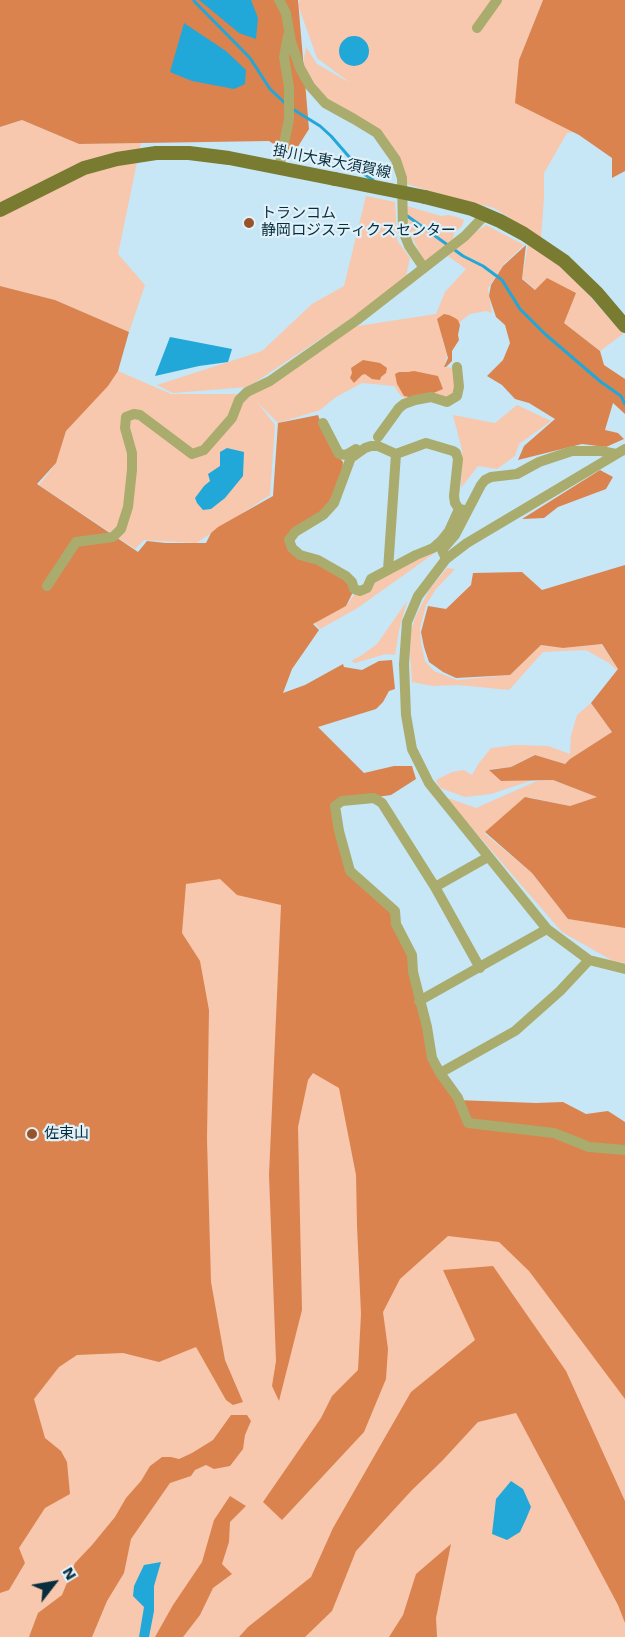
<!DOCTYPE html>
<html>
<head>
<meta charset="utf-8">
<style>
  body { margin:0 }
  #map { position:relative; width:625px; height:1637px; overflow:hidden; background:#c7e6f6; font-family:"Work Sans",sans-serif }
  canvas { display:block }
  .north { position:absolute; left:24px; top:1553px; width:60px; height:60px; -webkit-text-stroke:4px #e1f1f9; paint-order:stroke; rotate:59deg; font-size:16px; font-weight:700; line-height:24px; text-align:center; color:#082e3d }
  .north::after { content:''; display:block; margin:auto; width:21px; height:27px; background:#082e3d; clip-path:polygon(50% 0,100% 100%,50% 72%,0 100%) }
</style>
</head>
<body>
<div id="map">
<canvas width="625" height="1637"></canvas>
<div class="north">N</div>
</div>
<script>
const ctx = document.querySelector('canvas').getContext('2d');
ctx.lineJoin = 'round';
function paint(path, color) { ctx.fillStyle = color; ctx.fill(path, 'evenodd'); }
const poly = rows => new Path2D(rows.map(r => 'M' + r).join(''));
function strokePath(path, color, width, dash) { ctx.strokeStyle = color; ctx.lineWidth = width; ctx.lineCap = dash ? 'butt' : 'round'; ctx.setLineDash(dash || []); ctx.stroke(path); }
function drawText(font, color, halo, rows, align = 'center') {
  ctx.font = font + ' "Work Sans","Noto Sans JP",sans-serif'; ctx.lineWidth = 4.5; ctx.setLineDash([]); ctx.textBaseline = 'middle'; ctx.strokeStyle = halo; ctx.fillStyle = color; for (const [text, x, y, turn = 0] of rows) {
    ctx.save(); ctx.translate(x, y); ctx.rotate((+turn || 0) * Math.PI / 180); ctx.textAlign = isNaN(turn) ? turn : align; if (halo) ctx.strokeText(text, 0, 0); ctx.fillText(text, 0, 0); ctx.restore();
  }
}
paint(poly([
  [300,0,543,0,519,60,579,131,567,133,544,173,544,197,541,238,494,208,443,195,407,184,396,160,377,133,321,98,302,72,306,47,317,64,350,83,317,58,298,5],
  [22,120,79,144,141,143,118,254,145,285,129,332,55,300,0,286,0,127],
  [366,196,395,202,397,240,410,258,406,276,361,312,248,387,173,393,157,385,262,351,312,304,344,286],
  [407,206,434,214,441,216,449,215,457,217,464,220,462,226,454,233,452,243,424,261,408,230],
  [486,225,524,245,504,264,488,288,492,313,486,311,470,314,461,321,449,343,442,338,447,356,444,367,454,368,457,396,412,401,401,396,394,386,362,383,336,397,320,410,278,423,257,402,275,425,270,495,196,543,144,540,135,549,39,485,54,466,66,431,118,371,171,394,250,394,345,328,436,314,445,292,466,269,448,256,475,232],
  [528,245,559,266,579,284,623,334,600,351,563,322,575,294,536,290,522,278],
  [517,405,551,421,519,444,515,456,497,469,478,466,461,488,462,450,453,415,495,423],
  [446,545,356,609,320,629,314,622,346,606,356,592,373,578],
  [447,568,455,569,436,589,426,605,420,628,421,643,425,661,434,671,457,680,510,675,541,645,563,648,601,644,618,669,617,670,609,663,586,650,543,652,509,690,458,685,433,686,412,682,410,653,411,631,415,618,429,590],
  [407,601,399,630,395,655,386,654,355,663,351,661,362,655,377,644],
  [591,703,612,732,570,759,566,764,534,755,511,767,490,769,501,781,533,780,491,794,465,797,440,788,436,780,452,772,464,770,472,775,479,763,491,748,516,745,548,746,570,754,571,736,577,715],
  [552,780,598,797,570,806,528,797,484,833,532,873,568,919,625,926,625,963,613,961,562,932,445,797,476,808,537,781],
  [155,843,302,900,625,1347,625,1637,0,1637,0,1410]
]), '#f7c8ae');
paint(poly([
  [0,0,298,0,309,129,292,156,269,141,79,144,22,120,0,127],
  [543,0,625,0,625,171,612,178,612,158,579,135,515,103,519,60],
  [526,245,522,279,535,290,547,278,576,293,564,323,600,351,604,365,625,379,625,414,613,403,605,430,618,433,624,439,606,447,582,444,518,460,524,446,555,419,529,403,515,399,502,385,487,376,503,360,510,343,505,325,496,317,489,296,491,285,503,266],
  [0,286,55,300,129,332,118,371,108,386,66,431,56,463,37,484,138,552,147,541,166,543,206,543,211,533,218,527,273,496,278,423,318,415,330,447,343,462,342,477,324,511,298,526,292,548,352,582,352,594,346,606,313,624,319,630,292,669,283,693,305,685,343,664,344,667,362,670,379,661,392,660,395,689,389,691,383,702,376,709,318,727,364,773,394,766,412,766,416,779,391,795,335,803,350,871,392,911,410,955,430,1061,457,1100,536,1103,563,1102,586,1114,608,1111,625,1122,625,1399,529,1271,499,1242,448,1236,400,1279,383,1312,388,1349,386,1379,364,1432,282,1520,263,1502,321,1418,332,1396,358,1370,361,1314,357,1226,356,1175,339,1088,313,1073,308,1080,298,1127,302,1310,279,1401,272,1386,276,1361,269,1175,281,905,237,895,220,879,186,884,182,933,200,961,209,1010,207,1139,211,1282,225,1360,243,1402,233,1405,226,1400,196,1347,159,1362,123,1353,77,1355,59,1367,34,1399,45,1438,61,1451,67,1462,70,1494,45,1508,19,1548,25,1563,9,1590,0,1593],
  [444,314,449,315,455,318,458,320,460,325,458,335,459,340,452,351,452,361,446,367,444,367,448,358,437,319],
  [363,360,380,363,387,368,386,373,381,377,380,380,372,379,365,374,362,375,354,383,350,378,352,373,351,368],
  [414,371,438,376,443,389,419,399,404,396,397,384,395,374,399,372,408,372],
  [600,470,613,477,606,489,558,507,544,518,522,519],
  [625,565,625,928,568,919,532,873,485,832,525,797,570,806,597,797,553,780,501,781,489,770,511,767,535,755,565,764,570,759,612,732,591,703,618,669,602,644,563,648,541,645,510,675,456,678,443,672,429,662,424,647,421,632,428,606,446,609,471,585,473,573,522,572,542,590],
  [493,1266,566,1371,625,1501,625,1623,618,1605,516,1413,478,1422,442,1461,412,1490,356,1551,332,1611,305,1637,239,1637,248,1627,311,1577,333,1528,411,1392,475,1340,443,1270],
  [231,1415,247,1415,251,1421,245,1435,243,1449,230,1466,214,1469,206,1465,195,1470,191,1476,170,1483,131,1539,124,1573,107,1601,92,1637,29,1637,38,1613,62,1595,75,1563,92,1545,115,1517,126,1498,141,1481,150,1466,162,1457,171,1457,179,1459,192,1453,213,1440],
  [230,1496,246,1506,230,1522,229,1542,222,1564,232,1574,213,1588,200,1615,183,1637,155,1637,173,1605,202,1562,214,1520],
  [451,1544,436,1618,437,1637,389,1637,403,1615,416,1574]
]), '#db834e');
paint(poly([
  [199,0,251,0,258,18,256,39,239,33],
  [184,23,226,51,246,70,245,84,234,89,192,81,170,72],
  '339 51a15 15 0 1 1 30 0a15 15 0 1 1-30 0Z',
  [170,337,232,349,228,362,199,366,155,376],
  [227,448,244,452,243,476,225,498,211,509,203,510,197,503,195,498,204,486,210,481,208,474,220,466,220,452],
  [511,1481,523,1489,531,1507,526,1519,520,1532,507,1540,492,1534,496,1499],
  [161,1562,154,1586,154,1611,149,1637,139,1637,144,1607,133,1596,134,1586,144,1565]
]), '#22a7d9');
strokePath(poly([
  [194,1,250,58,270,89,286,104],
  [291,108,320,126,331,136,364,174,373,180],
  [406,215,463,256,483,266,502,280,520,309,545,334,601,382,621,396,625,404]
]), '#22a7d9', 3);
strokePath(poly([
  [279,0,286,13,291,42,300,68,310,86,325,103,354,119,377,133,396,160,402,178,403,231,409,246,424,268],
  [477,28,497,0],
  [279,168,289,119,289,87,284,57,288,36],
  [323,423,339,454,346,455,356,449],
  [378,437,399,408,404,404,415,400,431,397,447,402,457,396,459,387,457,367],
  [625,449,467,543,446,559,418,596,407,622,404,664,406,715,412,749,429,783,547,929,589,960,625,969],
  [353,452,334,503,323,515,295,532,289,540,292,548,300,555,318,560,346,576,352,582,354,589,360,591,367,588,371,579,416,555,433,548,441,541,449,531,459,509],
  [396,454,426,443,453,451,456,453,458,459,454,496,455,503,459,509,464,510],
  [351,458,365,448,371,446,378,446,396,454,388,570],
  [446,559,442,550,455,535,481,485,485,480,491,477,517,474,539,462,572,451,601,451,616,454],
  [47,586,76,542,113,537,121,529,128,507,132,470,132,453,125,428,126,417,134,414,140,415,192,454,204,450,232,418,239,400,247,392,270,381,357,320,465,236,485,215],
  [435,887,488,857],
  [480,968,435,887,382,803,374,798,342,801,335,806,339,831,350,871,395,911,396,924,412,955,413,972,427,1027,432,1058,440,1073,458,1098,468,1123,554,1133,589,1147,625,1150],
  [419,1001,547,929],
  [440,1073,515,1031,560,991,589,960]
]), '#a9ac6c', 10);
strokePath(poly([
  [425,197,472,209,500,221,524,234,564,261,597,293,625,326],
  [0,210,84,168,117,159,156,153,189,153,229,158,335,179]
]), '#797b31', 14);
strokePath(poly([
  [335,179,425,197]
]), '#797b31', 14);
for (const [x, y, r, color] of [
  [249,223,6,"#985328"],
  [32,1134,6,"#985328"]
]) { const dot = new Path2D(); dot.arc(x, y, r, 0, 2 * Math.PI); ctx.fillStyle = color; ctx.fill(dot); strokePath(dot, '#e1f1f9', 2); }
drawText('15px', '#082e3d', '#e1f1f9', [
  ["掛川大東大須賀線",332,162,11]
]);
drawText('15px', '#082e3d', '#e1f1f9', [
  ["トランコム",261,214],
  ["静岡ロジスティクスセンター",261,231],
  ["佐束山",44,1134]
], 'left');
</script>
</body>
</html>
